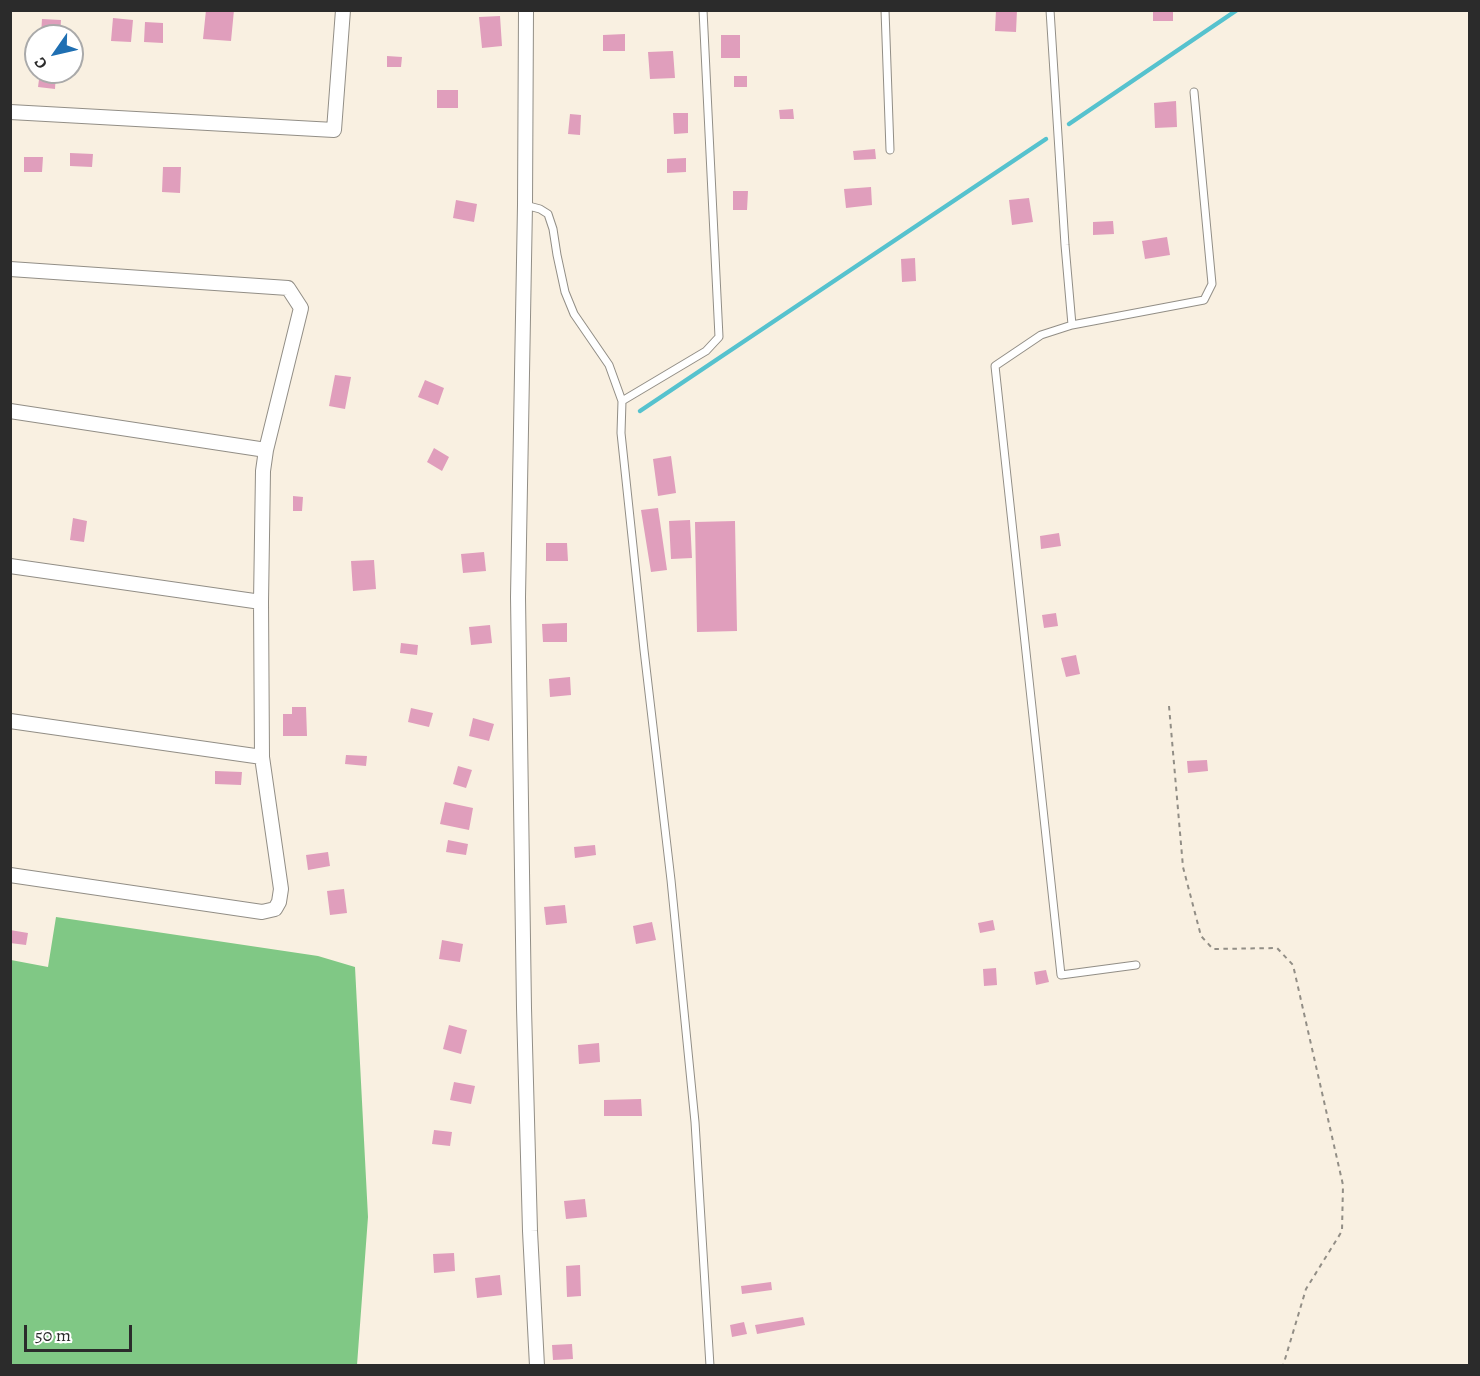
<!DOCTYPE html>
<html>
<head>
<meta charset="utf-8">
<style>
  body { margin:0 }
  #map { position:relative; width:1480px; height:1376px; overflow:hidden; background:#f9f0e1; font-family:Alegreya,serif }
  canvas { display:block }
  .frame { position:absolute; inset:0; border:12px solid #2b2b2b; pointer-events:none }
  .north { position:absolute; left:24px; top:24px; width:60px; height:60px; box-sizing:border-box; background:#fff; border:2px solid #aaa; border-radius:50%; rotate:236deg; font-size:16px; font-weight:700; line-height:24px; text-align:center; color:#2b2b2b }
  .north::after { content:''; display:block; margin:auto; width:21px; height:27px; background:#1f6fb2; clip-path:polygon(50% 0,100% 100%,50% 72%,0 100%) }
  .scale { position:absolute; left:24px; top:1325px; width:108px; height:27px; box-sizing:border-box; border:3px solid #2b2b2b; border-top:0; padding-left:8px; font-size:18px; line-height:21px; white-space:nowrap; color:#2b2b2b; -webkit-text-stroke:4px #fff; paint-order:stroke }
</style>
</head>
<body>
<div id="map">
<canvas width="1480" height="1376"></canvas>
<div class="frame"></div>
<div class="north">С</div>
<div class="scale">50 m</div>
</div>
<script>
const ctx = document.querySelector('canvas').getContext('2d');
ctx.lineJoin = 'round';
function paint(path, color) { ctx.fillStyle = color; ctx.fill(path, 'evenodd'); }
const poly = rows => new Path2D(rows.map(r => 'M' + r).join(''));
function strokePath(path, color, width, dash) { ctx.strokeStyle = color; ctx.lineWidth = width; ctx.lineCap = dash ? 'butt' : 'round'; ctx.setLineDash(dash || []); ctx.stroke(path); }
paint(poly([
  [56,917,318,956,355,967,368,1217,357,1365,11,1365,11,960,48,967]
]), '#80c885');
strokePath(poly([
  [1069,124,1237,10],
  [640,411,1046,139]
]), '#56c2ce', 4.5);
paint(poly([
  [206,10,234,10,231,41,203,39],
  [996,10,1017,10,1016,32,995,31],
  [1153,10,1173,10,1173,21,1153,21],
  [500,16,502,46,482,48,479,17],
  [113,18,133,20,131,42,111,41],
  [42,19,61,20,60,36,41,35],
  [145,22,163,23,163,43,144,42],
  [625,34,625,51,603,51,603,35],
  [721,35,740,35,740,58,721,58],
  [673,51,675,78,650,79,648,52],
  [387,56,402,57,401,67,387,67],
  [40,72,56,72,55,89,38,87],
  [734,76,747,76,747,87,734,87],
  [437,90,458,90,458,108,437,108],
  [1176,101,1177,127,1155,128,1154,103],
  [793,109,794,119,780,119,779,110],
  [673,113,688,113,688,133,674,134],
  [570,114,581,115,580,135,568,134],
  [875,149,876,159,854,160,853,151],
  [70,153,93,154,92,167,70,166],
  [24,157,43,157,42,172,24,172],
  [686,158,686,172,667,173,667,159],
  [163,167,181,167,180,193,162,192],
  [871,187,872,205,846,208,844,189],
  [733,191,748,191,747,210,733,210],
  [1029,198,1033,222,1012,225,1009,200],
  [456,200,477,204,474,222,453,218],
  [1113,221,1114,234,1093,235,1093,222],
  [1167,237,1170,255,1145,259,1142,241],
  [915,258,916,281,902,282,901,259],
  [335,375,351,377,345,409,329,406],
  [425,380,444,388,438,405,418,397],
  [434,448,449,457,442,471,427,462],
  [671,456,676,493,658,496,653,459],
  [293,496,303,497,302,511,293,511],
  [658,508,667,570,651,572,641,510],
  [73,518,87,521,84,542,70,540],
  [690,520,692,558,671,559,669,521],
  [735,521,737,631,697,632,695,522],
  [1059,533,1061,546,1041,549,1040,536],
  [546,543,567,543,568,561,546,561],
  [484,552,486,571,463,573,461,554],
  [374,560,376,589,353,591,351,561],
  [1056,613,1058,626,1044,628,1042,615],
  [567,623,567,642,543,642,542,624],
  [490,625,492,643,471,645,469,627],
  [401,643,418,645,417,655,400,653],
  [1076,655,1080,674,1066,677,1061,658],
  [570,677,571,695,550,697,549,679],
  [292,707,306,707,307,736,283,736,283,714,292,714],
  [411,708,433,713,429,727,408,722],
  [473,718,494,724,489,741,469,736],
  [346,755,367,756,366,766,345,764],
  [1207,760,1208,771,1188,773,1187,761],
  [458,766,472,770,466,788,453,784],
  [215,771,242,772,241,785,215,784],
  [445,802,473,808,469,830,440,824],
  [448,840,468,844,466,855,446,852],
  [595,845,596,855,575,858,574,847],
  [328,852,330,866,308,870,306,855],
  [344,889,347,913,330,915,327,891],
  [565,905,567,923,546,925,544,907],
  [993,920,995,930,980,933,978,923],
  [652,922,656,940,636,944,633,926],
  [10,930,28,933,26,945,10,943],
  [442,940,463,944,460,962,439,959],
  [996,968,997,985,984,986,983,969],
  [1046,970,1049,982,1036,985,1034,972],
  [449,1025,467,1030,461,1054,443,1049],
  [599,1043,600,1062,579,1064,578,1045],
  [454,1082,475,1086,471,1104,450,1100],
  [641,1099,642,1116,604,1116,604,1100],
  [434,1130,452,1132,450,1146,432,1144],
  [585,1199,587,1217,566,1219,564,1201],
  [454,1253,455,1271,434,1273,433,1254],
  [580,1265,581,1296,567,1297,566,1266],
  [500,1275,502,1295,477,1298,475,1278],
  [771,1282,772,1290,742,1294,741,1286],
  [803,1317,805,1325,757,1334,755,1325],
  [744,1322,747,1334,732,1337,730,1325],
  [572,1344,573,1359,553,1360,552,1345]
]), '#e09ebc');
const lane = poly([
  [885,10,890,150],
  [1050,10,1065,245,1072,325],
  [525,205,540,209,548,214,553,229,557,255,565,292,574,314,609,365,622,401,621,433,644,650,671,880,695,1122,710,1366],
  [622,401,706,351,719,337,703,10],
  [1136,965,1061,975,995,366,1041,335,1072,325,1204,300,1212,284,1194,92]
]);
const street = poly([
  [526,10,525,205,518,597,524,1008,530,1231,537,1366],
  [10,112,334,130,343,10],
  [10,269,288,288,301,308,266,450,10,411],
  [10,566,261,602],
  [10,721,262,757],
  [10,875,262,912,275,909,279,902,281,889,262,757,261,602,263,471,266,450]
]);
strokePath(lane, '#928e86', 9);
strokePath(street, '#928e86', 16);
strokePath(poly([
  [1169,706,1183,867,1201,936,1213,949,1277,948,1293,965,1343,1185,1342,1231,1306,1289,1283,1366]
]), '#928e86', 2, [4.5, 4.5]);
strokePath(lane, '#fff', 7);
strokePath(street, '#fff', 14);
</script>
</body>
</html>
